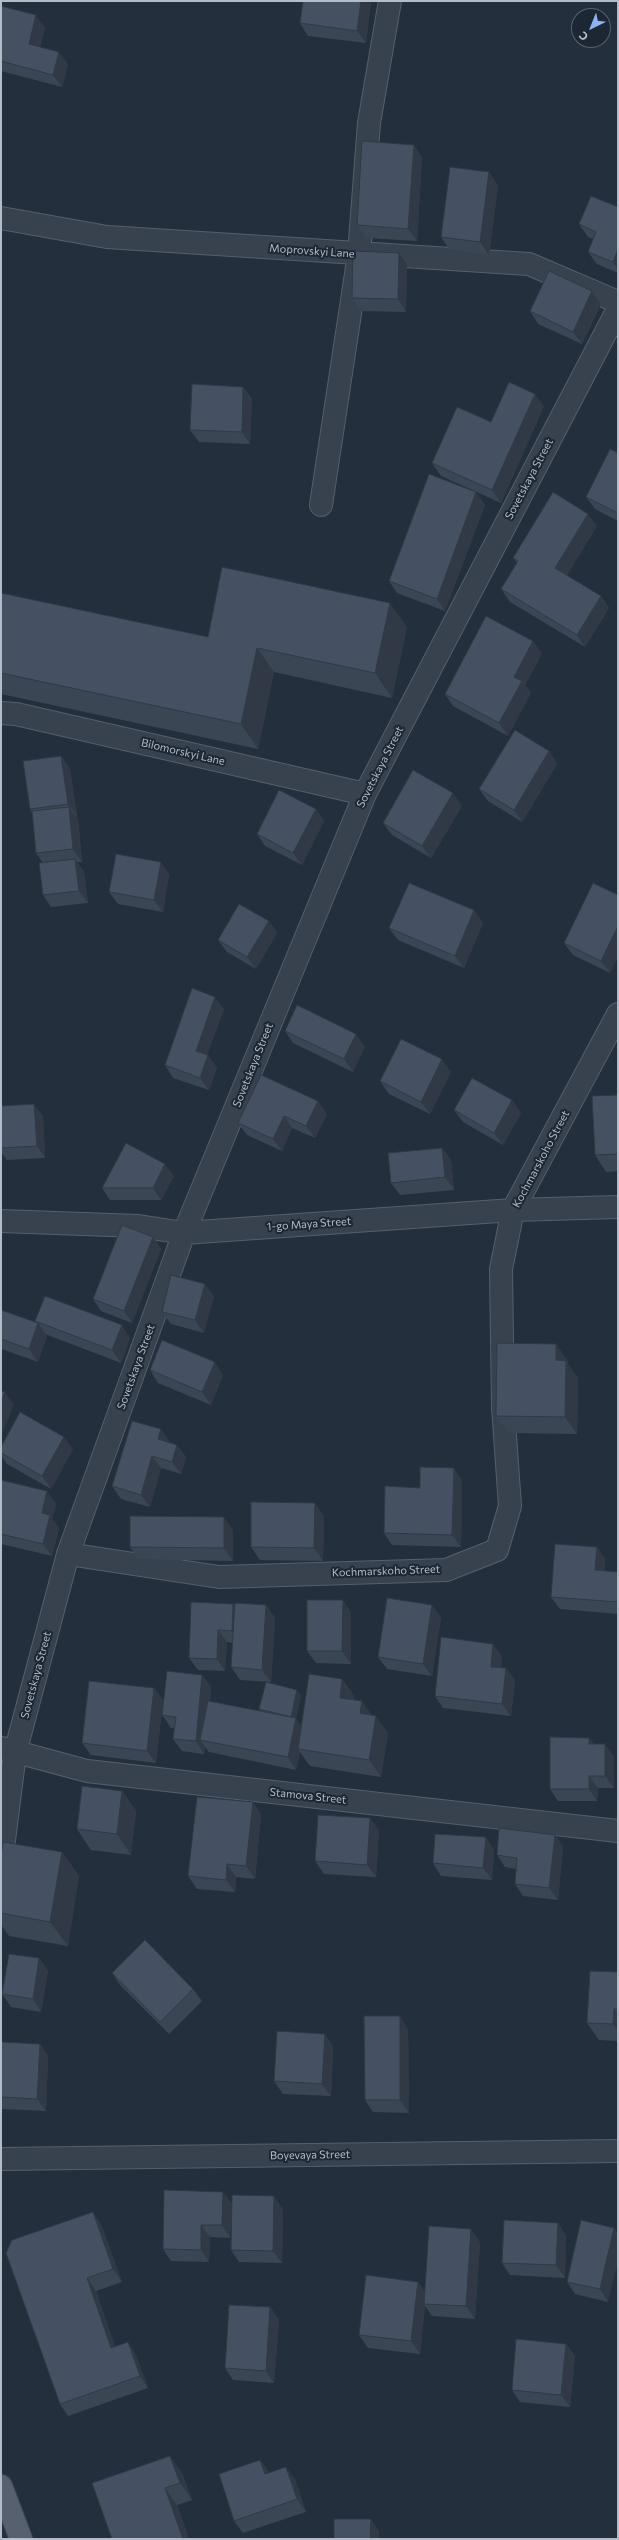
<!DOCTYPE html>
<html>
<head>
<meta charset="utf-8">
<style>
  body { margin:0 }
  #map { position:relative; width:619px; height:2540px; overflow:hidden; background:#242f3e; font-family:Commissioner,sans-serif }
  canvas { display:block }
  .frame { position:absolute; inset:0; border:2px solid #b4bcc9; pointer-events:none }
  .north { position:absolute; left:571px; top:8px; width:40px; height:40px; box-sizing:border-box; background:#1d2633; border:1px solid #59626f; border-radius:50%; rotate:223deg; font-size:11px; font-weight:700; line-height:16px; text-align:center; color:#b4bcc9 }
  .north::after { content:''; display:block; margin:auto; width:14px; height:18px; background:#8ab4f8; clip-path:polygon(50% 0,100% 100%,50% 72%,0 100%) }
</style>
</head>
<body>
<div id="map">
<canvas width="619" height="2540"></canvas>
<div class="frame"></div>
<div class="north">С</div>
</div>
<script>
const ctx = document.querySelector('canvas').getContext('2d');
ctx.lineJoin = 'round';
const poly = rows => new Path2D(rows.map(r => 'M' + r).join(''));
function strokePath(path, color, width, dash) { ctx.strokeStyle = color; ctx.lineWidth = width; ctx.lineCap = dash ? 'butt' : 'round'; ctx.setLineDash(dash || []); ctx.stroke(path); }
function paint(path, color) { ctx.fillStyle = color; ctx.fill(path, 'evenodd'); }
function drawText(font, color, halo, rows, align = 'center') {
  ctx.font = font + ' Commissioner,sans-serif'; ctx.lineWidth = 4; ctx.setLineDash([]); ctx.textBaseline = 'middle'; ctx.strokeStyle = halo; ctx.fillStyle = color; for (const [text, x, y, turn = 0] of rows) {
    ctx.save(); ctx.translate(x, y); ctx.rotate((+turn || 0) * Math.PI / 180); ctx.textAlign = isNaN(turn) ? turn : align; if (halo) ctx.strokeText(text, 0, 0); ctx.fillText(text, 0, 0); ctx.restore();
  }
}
const minor = poly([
  [1,218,107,237,529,264,618,302],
  [321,505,359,254,369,123,390,1],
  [1,713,16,714,365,794],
  [1,1221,138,1226,184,1233,513,1210,618,1207],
  [68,1554,219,1577,446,1570,497,1550,510,1506,503,1407,501,1269,513,1210,618,1014],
  [2,1748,87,1771,618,1831],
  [1,1864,15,1753,68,1554,184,1233,365,794,618,309],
  [1,2159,618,2151]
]);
const major = poly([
  [1,2486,21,2539]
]);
strokePath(minor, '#565f6c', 24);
strokePath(major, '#414a57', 24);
strokePath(minor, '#38414e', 22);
strokePath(major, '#56606e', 22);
paint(poly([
  [303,1,371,1,366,43,308,36,300,23],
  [1,6,45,28,40,47,68,64,62,87,1,71],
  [414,145,422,158,417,241,366,238,357,225],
  [498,185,489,255,449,249,441,237],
  [618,207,618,273,597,264,588,252,593,239,588,237,579,224],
  [399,253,407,265,406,312,361,311,352,298],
  [601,304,582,344,538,324,530,311],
  [243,387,252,399,250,444,199,442,190,430],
  [544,406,501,503,441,476,432,463,491,422],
  [618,453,618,521,595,509,586,497],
  [476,492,485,505,445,611,397,593,389,581],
  [597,526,567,575,601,596,609,608,585,647,510,602,501,589,517,563,513,558],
  [1,593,208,637,407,627,392,698,274,672,258,749,1,694],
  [533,641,542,654,525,685,531,693,508,736,453,706,445,694],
  [549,751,557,764,522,822,488,801,479,789],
  [61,756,70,769,77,816,76,816,78,819,82,862,77,862,84,872,88,903,51,907,43,895,43,863,36,853,32,813,30,809],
  [462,806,431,858,392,835,383,823],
  [316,809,324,821,302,865,265,846,257,834],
  [169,874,163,912,118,904,109,892],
  [593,883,610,973,573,955,564,943],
  [474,910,483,923,464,968,398,940,389,928],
  [269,921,277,933,256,969,227,952,218,940],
  [224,1009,207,1055,217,1068,209,1090,173,1078,165,1065],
  [285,1031,365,1047,353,1072,293,1043],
  [451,1072,430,1114,389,1094,380,1081],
  [261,1075,327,1114,315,1138,292,1128,282,1151,247,1135,238,1123],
  [618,1095,618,1171,606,1172,595,1155],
  [512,1100,521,1113,503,1145,463,1122,454,1110],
  [1,1106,43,1116,45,1158,7,1160,1,1152],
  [442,1148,451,1160,454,1190,400,1195,391,1183],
  [174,1176,161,1200,110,1200,102,1188],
  [153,1237,161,1249,132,1323,101,1311,93,1299],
  [214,1296,204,1333,171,1324,162,1312],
  [1,1310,37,1323,35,1321,130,1338,121,1363,45,1334,47,1336,38,1362,2,1349,1,1350],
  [568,1361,568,1364,578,1378,577,1434,508,1433,496,1416],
  [150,1370,223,1375,211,1405,158,1383],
  [161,1429,169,1441,169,1442,177,1445,186,1457,181,1474,161,1468,150,1507,121,1499,112,1486],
  [1,1447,73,1449,51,1489,7,1464,1,1455],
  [1,1480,56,1503,52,1519,59,1528,52,1556,1,1544],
  [462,1480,461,1547,392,1545,384,1533,420,1488],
  [324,1516,323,1561,260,1560,251,1547],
  [233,1530,233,1561,138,1559,130,1547],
  [597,1547,605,1559,604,1571,618,1572,618,1614,560,1609,551,1597],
  [233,1604,235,1607,266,1605,275,1618,271,1682,240,1680,231,1667,233,1643,227,1642,225,1671,198,1670,189,1658],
  [351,1612,351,1664,316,1663,307,1651],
  [441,1617,432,1676,387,1669,378,1657],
  [502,1656,501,1668,506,1668,515,1680,511,1716,443,1708,435,1696],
  [202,1675,211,1687,210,1701,260,1711,259,1709,301,1696,296,1719,301,1726,342,1679,354,1696,354,1700,372,1715,388,1733,381,1777,310,1766,300,1752,296,1770,209,1752,205,1747,204,1754,182,1751,173,1739,174,1728,171,1728,162,1715],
  [154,1688,163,1700,156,1763,91,1755,82,1743],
  [589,1738,594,1744,605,1744,614,1757,614,1788,598,1788,597,1801,558,1801,550,1789],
  [122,1791,136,1811,131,1855,91,1850,77,1829],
  [253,1802,261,1815,255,1879,236,1877,235,1892,197,1889,188,1876],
  [379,1830,376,1877,324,1874,315,1861],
  [555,1835,563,1847,558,1900,523,1896,515,1884,516,1869,505,1867,497,1855],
  [494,1850,492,1880,441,1876,433,1863],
  [62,1852,79,1876,68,1946,9,1936,1,1925,1,1856],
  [39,1958,48,1971,41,2012,11,2007,2,1994],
  [618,1972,618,2041,599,2040,587,2023],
  [112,1973,193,1989,202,2001,169,2034,120,1985],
  [408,2029,409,2113,373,2112,365,2100],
  [1,2042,40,2044,48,2056,46,2111,1,2109],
  [333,2046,331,2096,283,2094,274,2081],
  [232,2204,230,2238,210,2237,209,2262,171,2261,163,2249],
  [283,2209,282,2263,239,2262,231,2250],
  [581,2220,608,2302,575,2294,567,2282],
  [101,2224,122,2282,96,2291,115,2347,128,2342,136,2355,148,2388,68,2416,60,2404,6,2253],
  [566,2235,565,2278,510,2275,502,2263],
  [480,2242,475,2319,432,2316,425,2306,420,2354,368,2348,359,2335,418,2282,424,2291],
  [270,2307,279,2320,274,2383,233,2380,225,2368],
  [566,2344,575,2356,570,2407,520,2402,512,2390],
  [260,2460,269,2472,295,2479,306,2512,243,2533,234,2521],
  [182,2473,192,2500,177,2505,189,2539,112,2539]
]), '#3b4654');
paint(poly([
  [361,1,371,1,366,43,357,31],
  [36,15,45,28,38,56,29,44],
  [59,52,68,64,62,87,53,75],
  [414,145,422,158,417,241,408,229],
  [489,172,498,185,489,255,480,242],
  [618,249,618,270,613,262],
  [399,253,407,265,406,312,398,299],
  [592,291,601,304,582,344,573,332],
  [243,387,252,399,250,444,242,432],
  [535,394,544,406,501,503,492,490],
  [476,492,485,505,445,611,437,599],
  [588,514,597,526,564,580,555,568],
  [601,596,609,608,585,647,577,635],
  [390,603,407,627,392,698,375,673],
  [533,641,542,654,525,685,531,693,508,736,499,723,514,677],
  [257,648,274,672,258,749,241,724],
  [549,751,557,764,522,822,514,810],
  [61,756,70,769,77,816,68,804],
  [453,793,462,806,431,858,422,846],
  [69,807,78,819,82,862,73,849],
  [316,809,324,821,302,865,293,853],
  [75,859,84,872,88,903,79,891],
  [161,862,169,874,163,912,154,900],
  [474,910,483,923,464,968,455,956],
  [269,921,277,933,256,969,247,957],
  [618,926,618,957,610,973,601,961],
  [215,997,224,1009,204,1063,196,1051],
  [356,1034,365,1047,353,1072,344,1059],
  [208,1055,217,1068,209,1090,200,1078],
  [442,1059,451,1072,430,1114,421,1102],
  [512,1100,521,1113,503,1145,494,1133],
  [318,1101,327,1114,315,1138,306,1126],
  [34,1104,43,1116,45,1158,37,1146],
  [284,1116,292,1128,282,1151,273,1139],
  [442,1148,451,1160,454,1190,445,1177],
  [165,1164,174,1176,161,1200,153,1188],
  [153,1237,161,1249,132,1323,124,1311],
  [205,1284,214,1296,204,1333,195,1320],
  [38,1323,47,1336,38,1362,29,1349],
  [122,1325,130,1338,121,1363,112,1350],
  [556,1344,568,1361,568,1364,578,1378,577,1434,565,1417,556,1360],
  [215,1362,223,1375,211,1405,202,1392],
  [5,1392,14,1405,1,1436,1,1402],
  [161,1429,169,1441,166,1451,158,1439],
  [64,1437,73,1449,51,1489,42,1476],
  [177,1445,186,1457,181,1474,172,1462],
  [152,1456,161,1468,150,1507,141,1495],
  [454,1468,462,1480,461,1547,452,1535],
  [47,1491,56,1503,52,1519,59,1528,52,1556,43,1544,42,1513],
  [315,1503,324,1516,323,1561,314,1548],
  [224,1517,233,1530,233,1561,224,1548],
  [597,1547,605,1559,604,1582,595,1570],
  [343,1600,351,1612,351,1664,342,1651],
  [233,1604,241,1616,240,1643,232,1631],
  [266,1605,275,1618,271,1682,262,1670],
  [432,1605,441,1617,432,1676,423,1664],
  [218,1630,227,1642,225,1671,217,1659],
  [493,1644,502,1656,499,1679,491,1667],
  [506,1668,515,1680,511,1716,502,1704],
  [202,1675,211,1687,206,1741,200,1740,205,1747,204,1754,196,1741],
  [342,1679,354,1696,352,1715,340,1698],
  [154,1688,163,1700,156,1763,147,1751],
  [297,1690,301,1696,296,1719,304,1730,298,1749,300,1752,296,1770,288,1757,291,1717],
  [362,1701,374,1718,360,1713],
  [376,1716,388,1733,381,1777,369,1760],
  [589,1738,598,1750,589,1744],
  [605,1744,614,1757,614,1788,605,1776],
  [589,1776,598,1788,597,1801,589,1789],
  [122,1791,136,1811,131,1855,117,1834],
  [253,1802,261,1815,255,1879,246,1866],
  [370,1818,379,1830,376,1877,367,1865],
  [555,1835,563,1847,558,1900,549,1888],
  [486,1837,494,1850,492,1880,483,1868],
  [62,1852,79,1876,68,1946,50,1922],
  [227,1864,236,1877,235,1892,226,1880],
  [39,1958,48,1971,41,2012,33,1999],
  [614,2009,618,2015,618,2031,613,2024],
  [400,2016,408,2029,409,2113,400,2100],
  [325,2034,333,2046,331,2096,322,2084],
  [40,2044,48,2056,46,2111,37,2099],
  [223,2192,232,2204,230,2238,222,2225],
  [274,2196,283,2209,282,2263,273,2251],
  [93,2212,101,2224,122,2282,113,2269],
  [558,2223,566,2235,565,2278,556,2265],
  [201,2225,210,2237,209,2262,201,2250],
  [614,2228,618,2233,618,2261,608,2302,600,2289],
  [471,2229,480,2242,475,2319,466,2306],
  [87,2278,96,2291,120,2360,111,2348],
  [418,2282,426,2294,424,2304,425,2306,420,2354,411,2341],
  [270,2307,279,2320,274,2383,266,2371],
  [128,2342,136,2355,148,2388,140,2376],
  [566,2344,575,2356,570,2407,561,2395],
  [170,2456,182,2473,192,2500,180,2483],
  [260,2460,269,2472,265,2474],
  [286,2467,295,2479,306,2512,297,2499],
  [165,2488,177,2505,189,2539,183,2539],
  [371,2519,379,2531,379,2539,370,2539]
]), '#303945');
const building = poly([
  [303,1,361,1,357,31,300,23,303,1],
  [1,6,36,15,29,44,59,52,53,75,1,61,1,6],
  [362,141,414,145,408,229,357,225,362,141],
  [450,167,489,172,480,242,441,237,450,167],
  [591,196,618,207,618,249,613,262,588,252,596,232,579,224,591,196],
  [353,251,399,253,398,299,352,298,353,251],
  [549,271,592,291,573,332,530,311,549,271],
  [509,382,535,394,492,490,432,463,457,407,491,422,509,382],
  [192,384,243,387,242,432,190,430,192,384],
  [610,449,618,453,618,513,586,497,610,449],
  [429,474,476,492,437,599,389,581,429,474],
  [553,492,588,514,555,568,601,596,577,635,501,589,518,561,513,558,553,492],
  [222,567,390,603,375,673,257,648,241,724,1,673,1,593,208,637,222,567],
  [486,616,533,641,514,677,522,681,499,723,445,694,486,616],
  [515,730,549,751,514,810,479,789,515,730],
  [61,756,68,804,30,809,23,761,61,756],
  [413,770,453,793,422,846,383,823,413,770],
  [279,790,316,809,293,853,257,834,279,790],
  [69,807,73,849,36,853,32,811,69,807],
  [116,854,161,862,154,900,109,892,116,854],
  [75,859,79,891,43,895,39,863,75,859],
  [409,883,474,910,455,956,389,928,409,883],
  [593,883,618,895,618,926,601,961,564,943,593,883],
  [239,904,269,921,247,957,218,940,239,904],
  [192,988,215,997,196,1051,208,1055,200,1078,165,1065,192,988],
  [297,1005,356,1034,344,1059,285,1031,297,1005],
  [401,1039,442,1059,421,1102,380,1081,401,1039],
  [261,1075,318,1101,306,1126,284,1116,273,1139,238,1123,261,1075],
  [472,1078,512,1100,494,1133,454,1110,472,1078],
  [618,1095,618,1154,595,1155,592,1096,618,1095],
  [34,1104,37,1146,1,1148,1,1106,34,1104],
  [126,1143,165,1164,153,1188,102,1188,126,1143],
  [442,1148,445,1177,391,1183,388,1153,442,1148],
  [122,1225,153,1237,124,1311,93,1299,122,1225],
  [171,1275,205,1284,195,1320,162,1312,171,1275],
  [45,1296,122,1325,112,1350,35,1321,45,1296],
  [1,1310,38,1323,29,1349,1,1339,1,1310],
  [162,1340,215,1362,202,1392,150,1370,162,1340],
  [497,1343,556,1344,556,1360,566,1361,565,1417,496,1416,497,1343],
  [1,1391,5,1392,1,1402,1,1391],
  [20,1412,64,1437,42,1476,1,1453,1,1447,20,1412],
  [132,1421,161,1429,158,1439,177,1445,172,1462,152,1456,141,1495,112,1486,132,1421],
  [420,1467,454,1468,452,1535,384,1533,385,1486,420,1488,420,1467],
  [1,1480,47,1491,42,1513,50,1515,43,1544,1,1534,1,1480],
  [251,1502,315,1503,314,1548,251,1547,251,1502],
  [130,1516,224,1517,224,1548,130,1547,130,1516],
  [555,1544,597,1547,595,1570,618,1572,618,1602,551,1597,555,1544],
  [387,1598,432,1605,423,1664,378,1657,387,1598],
  [307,1600,343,1600,342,1651,307,1651,307,1600],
  [191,1602,233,1604,232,1631,218,1630,217,1659,189,1658,191,1602],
  [235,1603,266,1605,262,1670,231,1667,235,1603],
  [441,1637,493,1644,491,1667,506,1668,502,1704,435,1696,441,1637],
  [167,1671,202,1675,196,1741,173,1739,176,1717,162,1715,167,1671],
  [309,1674,342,1679,340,1698,362,1701,360,1713,376,1716,369,1760,298,1749,309,1674],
  [89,1681,154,1688,147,1751,82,1743,89,1681],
  [266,1682,297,1690,291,1717,259,1709,266,1682],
  [208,1701,296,1718,288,1757,200,1740,208,1701],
  [550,1737,589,1738,589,1744,605,1744,605,1776,589,1776,589,1789,550,1789,550,1737],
  [82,1786,122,1791,117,1834,77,1829,82,1786],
  [197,1797,253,1802,246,1866,227,1864,226,1880,188,1876,197,1797],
  [318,1815,370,1818,367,1865,315,1861,318,1815],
  [499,1828,555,1835,549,1888,515,1884,517,1858,497,1855,499,1828],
  [435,1834,486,1837,483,1868,433,1863,435,1834],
  [3,1842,62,1852,50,1922,1,1913,1,1856,3,1842],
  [145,1940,193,1989,160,2022,112,1973,145,1940],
  [9,1954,39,1958,33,1999,2,1994,9,1954],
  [590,1971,618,1972,618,2009,614,2009,613,2024,587,2023,590,1971],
  [364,2016,400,2016,400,2100,365,2100,364,2016],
  [277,2031,325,2034,322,2084,274,2081,277,2031],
  [1,2042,40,2044,37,2099,1,2097,1,2042],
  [164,2190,223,2192,222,2225,201,2225,201,2250,163,2249,164,2190],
  [232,2195,274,2196,273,2251,231,2250,232,2195],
  [93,2212,113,2269,87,2278,111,2348,128,2342,140,2376,60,2404,6,2253,12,2240,93,2212],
  [504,2220,558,2223,556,2265,502,2263,504,2220],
  [581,2220,614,2228,600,2289,567,2282,581,2220],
  [429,2226,471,2229,466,2306,424,2304,429,2226],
  [366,2275,418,2282,411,2341,359,2335,366,2275],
  [229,2305,270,2307,266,2371,225,2368,229,2305],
  [516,2339,566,2344,561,2395,512,2390,516,2339],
  [170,2456,180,2483,165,2488,183,2539,112,2539,92,2483,170,2456],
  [260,2460,265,2474,286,2467,297,2499,234,2521,219,2474,260,2460],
  [334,2519,371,2519,370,2539,334,2539,334,2519]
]);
paint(building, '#455162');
strokePath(building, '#303945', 1);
drawText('11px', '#b4bcc9', '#1d2633', [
  ["Moprovskyi Lane",312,251,4],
  ["Sovetskaya Street",529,479,-62],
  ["Bilomorskyi Lane",183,752,13],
  ["Sovetskaya Street",380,767,-63],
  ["Sovetskaya Street",253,1065,-68],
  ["Kochmarskoho Street",541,1159,-62],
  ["1-go Maya Street",309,1224,-4],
  ["Sovetskaya Street",136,1367,-70],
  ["Kochmarskoho Street",386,1571,-2],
  ["Sovetskaya Street",36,1675,-75],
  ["Stamova Street",308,1796,6],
  ["Boyevaya Street",310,2155,-1]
]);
</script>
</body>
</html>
